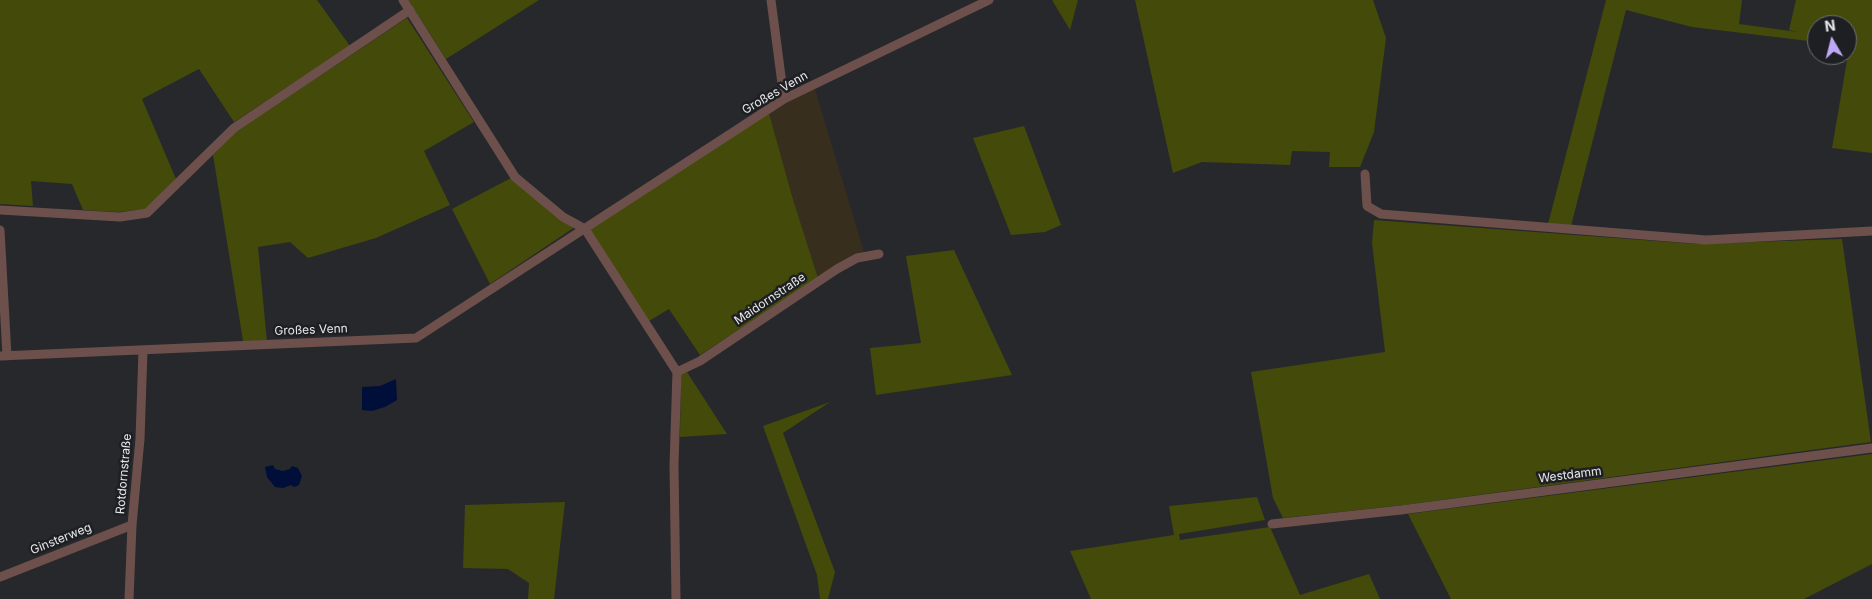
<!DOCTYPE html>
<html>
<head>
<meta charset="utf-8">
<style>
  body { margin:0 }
  #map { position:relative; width:1872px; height:599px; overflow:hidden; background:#27282c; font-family:Inter,sans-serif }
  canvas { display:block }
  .north { position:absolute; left:1807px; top:15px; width:50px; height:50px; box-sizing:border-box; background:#1d1f22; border:1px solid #6e6f72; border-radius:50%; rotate:352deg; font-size:14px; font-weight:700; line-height:20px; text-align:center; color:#e7e8ea }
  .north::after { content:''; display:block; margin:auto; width:18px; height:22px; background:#bda9f5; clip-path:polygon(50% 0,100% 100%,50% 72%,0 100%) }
</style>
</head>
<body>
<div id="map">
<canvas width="1872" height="599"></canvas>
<div class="north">N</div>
</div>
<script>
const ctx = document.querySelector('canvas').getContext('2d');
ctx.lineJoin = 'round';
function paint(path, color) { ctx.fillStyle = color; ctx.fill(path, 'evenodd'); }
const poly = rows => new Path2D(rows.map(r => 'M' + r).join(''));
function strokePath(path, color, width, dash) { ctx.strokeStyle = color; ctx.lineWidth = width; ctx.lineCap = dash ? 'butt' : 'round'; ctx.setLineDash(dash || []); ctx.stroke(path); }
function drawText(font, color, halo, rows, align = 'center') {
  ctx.font = font + ' Inter,sans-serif'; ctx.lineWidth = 5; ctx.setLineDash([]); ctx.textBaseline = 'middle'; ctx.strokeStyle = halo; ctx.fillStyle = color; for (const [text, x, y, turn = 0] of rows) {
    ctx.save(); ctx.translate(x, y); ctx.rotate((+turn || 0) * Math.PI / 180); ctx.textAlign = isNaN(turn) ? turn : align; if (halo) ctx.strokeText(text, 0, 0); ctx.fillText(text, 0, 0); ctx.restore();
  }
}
paint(poly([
  [814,86,864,252,851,256,818,278,792,196,769,113]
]), '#382e1e');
paint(poly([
  [0,0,317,0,350,46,234,122,199,69,142,99,176,179,146,209,118,212,83,210,72,184,31,181,33,206,0,204],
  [408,0,539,0,446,59],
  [1052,0,1078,0,1070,30],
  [1135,0,1373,0,1386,38,1374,132,1360,167,1329,167,1330,152,1292,151,1290,165,1202,162,1173,173],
  [1606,0,1742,0,1739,24,1798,32,1789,30,1796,0,1872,0,1872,153,1832,148,1850,43,1849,41,1847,44,1847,25,1817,25,1817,42,1692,27,1626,10,1571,226,1548,224],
  [407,18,474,122,424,151,450,205,376,238,308,258,290,242,258,247,267,342,243,341,213,155,235,132],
  [769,113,792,196,818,278,700,355,669,309,649,321,589,230],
  [1024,126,1061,225,1045,232,1011,235,973,138],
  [511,178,575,227,490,284,452,209],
  [1374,220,1696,244,1842,239,1871,442,1404,505,1283,518,1273,498,1251,372,1385,352,1372,243],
  [954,250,1012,375,876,395,870,348,921,343,906,256],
  [687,372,727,434,680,437,681,374],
  [830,402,783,433,835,572,828,599,820,599,817,575,763,426],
  [1872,454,1872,564,1804,599,1451,599,1408,514],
  [1257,497,1265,520,1179,534,1180,540,1270,527,1300,595,1369,574,1380,599,1091,599,1070,551,1174,535,1169,506],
  [565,502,554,599,528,599,529,583,508,569,463,568,465,505]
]), '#444a0a');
paint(poly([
  [396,379,397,400,385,407,372,411,362,410,362,387,380,386],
  [273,465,275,469,283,471,290,469,292,466,298,468,302,476,299,485,294,487,291,485,283,488,275,487,267,477,265,467]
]), '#000e3a');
strokePath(poly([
  [403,0,515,177,563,217,585,229,677,372,674,465,676,599],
  [771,0,784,99],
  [1365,174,1367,206,1381,214,1706,240,1872,231],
  [0,210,120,217,147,213,234,128,410,10],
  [0,230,7,356],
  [0,356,416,338,784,99,989,0],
  [677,372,700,361,837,269,857,258,879,254],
  [1272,524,1401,510,1872,448],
  [0,577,132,525],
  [129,599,132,525,140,439,143,350]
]), '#6d504b', 9);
drawText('12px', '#e7e8ea', '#1d1f22', [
  ["Großes Venn",775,93,-30],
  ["Maidornstraße",770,299,-34],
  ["Großes Venn",311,330,-2],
  ["Rotdornstraße",124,474,-85],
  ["Westdamm",1570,475,-7],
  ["Ginsterweg",61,539,-22]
]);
</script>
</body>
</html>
